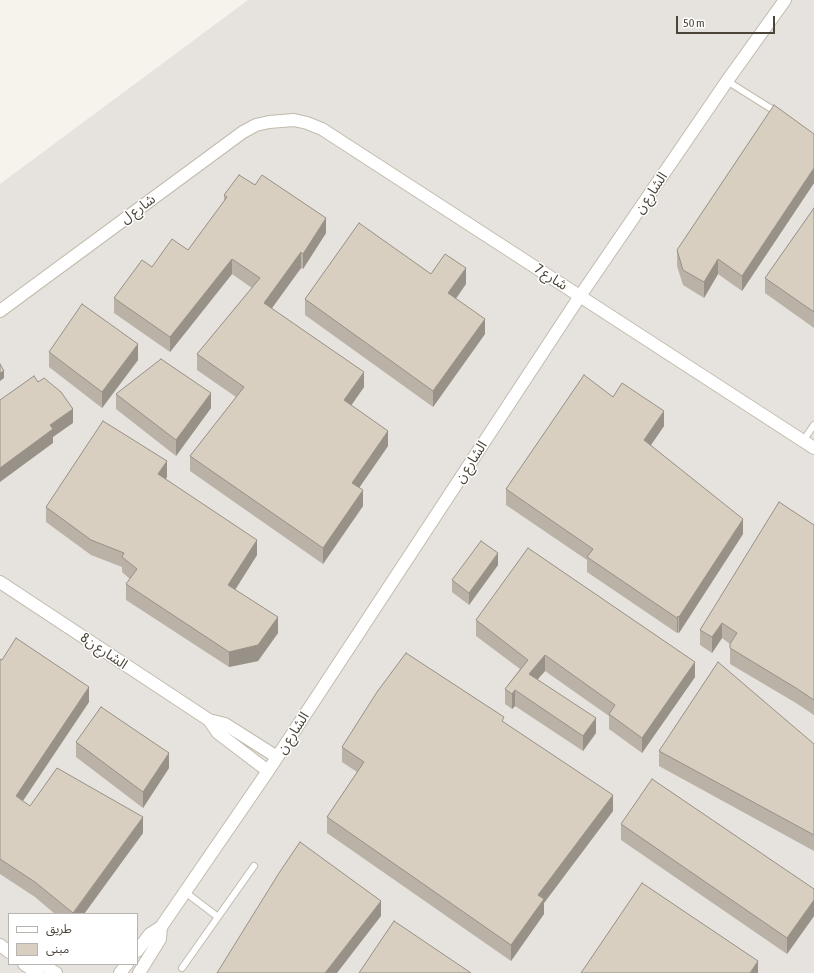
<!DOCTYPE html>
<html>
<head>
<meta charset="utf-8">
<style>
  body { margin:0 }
  #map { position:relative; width:814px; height:973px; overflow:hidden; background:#f6f3ec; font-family:"Asap Condensed","Noto Sans Arabic",sans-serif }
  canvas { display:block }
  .legend { position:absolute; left:8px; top:913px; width:130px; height:52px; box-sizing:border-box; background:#fff; border:1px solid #b7b4b0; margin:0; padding:5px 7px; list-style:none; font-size:12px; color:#4b4439 }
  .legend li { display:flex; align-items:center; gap:8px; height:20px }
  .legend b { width:20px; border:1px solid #b7b4b0 }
  .scale { position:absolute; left:676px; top:16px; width:99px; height:18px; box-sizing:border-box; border:2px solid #4b4439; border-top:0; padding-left:5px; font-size:12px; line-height:14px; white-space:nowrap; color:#4b4439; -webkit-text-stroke:3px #fff; paint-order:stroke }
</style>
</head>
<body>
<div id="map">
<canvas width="814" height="973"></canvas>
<ul class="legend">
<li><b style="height:5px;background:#fff"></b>طريق</li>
<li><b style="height:11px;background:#d8cfc1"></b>مبنى</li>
</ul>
<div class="scale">50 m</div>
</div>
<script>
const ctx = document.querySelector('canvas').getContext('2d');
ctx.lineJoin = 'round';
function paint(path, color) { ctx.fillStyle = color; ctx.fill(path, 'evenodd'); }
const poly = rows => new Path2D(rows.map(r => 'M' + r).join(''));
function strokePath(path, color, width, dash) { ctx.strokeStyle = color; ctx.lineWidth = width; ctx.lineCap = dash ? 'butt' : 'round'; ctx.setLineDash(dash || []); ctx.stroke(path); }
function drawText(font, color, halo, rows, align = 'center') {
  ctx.font = font + ' "Asap Condensed","Noto Sans Arabic",sans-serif'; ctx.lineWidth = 3; ctx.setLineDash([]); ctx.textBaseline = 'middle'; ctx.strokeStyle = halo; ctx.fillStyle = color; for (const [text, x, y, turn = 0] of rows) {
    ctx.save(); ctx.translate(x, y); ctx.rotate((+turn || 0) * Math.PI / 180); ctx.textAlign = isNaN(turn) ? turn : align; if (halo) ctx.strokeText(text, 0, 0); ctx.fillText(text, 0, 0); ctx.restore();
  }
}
paint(poly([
  [248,0,814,0,814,973,0,973,0,184],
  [9,914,137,914,137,964,9,964]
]), '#e6e2dd');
const lane = poly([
  [727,81,778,113],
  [803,441,814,425],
  [185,892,218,917],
  [182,968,254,866]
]);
const street = poly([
  [0,311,243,132,256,125,269,122,294,120,307,123,322,129,814,448],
  [0,582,209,720,218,733,268,771],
  [209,720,225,724,277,757],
  [0,945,9,952],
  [137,951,150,934,161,927,268,771,580,296,727,81,785,0],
  [24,964,37,973],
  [41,964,56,973],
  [120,973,127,964],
  [139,973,160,939,161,927]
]);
strokePath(lane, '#c2bbae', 8);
strokePath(street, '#c2bbae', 14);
strokePath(lane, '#fff', 6);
strokePath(street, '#fff', 12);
paint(poly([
  [814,134,814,183,742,291,718,274,704,298,683,285,677,266,677,250],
  [224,195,326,233,303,269,301,268,272,308,364,387,351,405,388,446,359,488,363,506,323,564,190,471,190,456,236,397,197,370,197,354,252,288,232,274,170,352,114,313,114,298,152,267,188,250,224,201],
  [814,208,814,328,765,293,765,278],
  [431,274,466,284,456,299,485,334,433,407,305,315,305,299],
  [49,352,138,360,102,408,49,367],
  [116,394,211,408,176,456,116,409],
  [613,397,664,426,651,445,743,534,679,633,678,632,677,633,587,572,587,560,506,505,506,489],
  [167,477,166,479,257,555,235,590,278,633,258,661,229,667,126,600,126,584,130,579,122,572,122,567,91,555,46,522,46,507],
  [814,525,814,715,796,703,730,664,730,644,722,638,712,653,700,645,700,630],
  [498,565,469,605,452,592,452,580],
  [476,620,695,677,642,753,609,729,609,716,545,671,537,680,596,733,583,751,515,706,512,709,505,704,505,689,520,669,476,636],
  [0,659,89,702,23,801,30,806,143,833,84,914,55,914,35,897,0,874],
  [504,722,613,811,544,903,544,914,511,961,327,833,327,817,357,772,342,762,342,747],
  [76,742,169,768,143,808,76,757],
  [814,744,814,851,659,766,659,751],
  [621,824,814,889,814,916,787,954,621,840]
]), '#bab2a6');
paint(poly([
  [814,168,814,183,742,291,742,276],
  [326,218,326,233,303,269,303,254],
  [301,252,301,268,264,319,264,303],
  [232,259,232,274,170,352,170,337],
  [718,259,718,274,704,298,704,282],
  [466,268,466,284,448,309,448,293],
  [485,319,485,334,433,407,433,391],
  [138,344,138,360,102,408,102,392],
  [4,371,4,378,0,381,0,373],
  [364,372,364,387,344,416,344,400],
  [211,393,211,408,176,456,176,440],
  [73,409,73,423,53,437,53,443,0,482,0,468,50,425],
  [664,411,664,426,644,455,644,440],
  [388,431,388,446,352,498,352,483],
  [167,461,167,477,158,489,158,474],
  [363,490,363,506,323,564,323,548],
  [743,519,743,534,679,633,679,617],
  [257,540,257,555,228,601,228,585],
  [498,553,498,565,469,605,469,593],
  [678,616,678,632,677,633,677,618],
  [278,617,278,633,258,661,229,667,229,652],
  [722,623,722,638,712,653,712,637],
  [545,655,545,671,529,689,529,674],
  [695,662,695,677,642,753,642,738],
  [89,687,89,702,16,811,16,796],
  [515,690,515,706,512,709,512,694],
  [596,718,596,733,583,751,583,736],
  [169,753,169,768,143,808,143,792],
  [613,795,613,811,544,903,544,914,511,961,511,945,538,895],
  [143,817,143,833,84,914,73,914],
  [814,900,814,916,787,954,787,938],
  [381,901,381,916,337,973,325,973],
  [758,961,758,973,750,973]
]), '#979187');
const building = poly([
  [774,105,814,134,814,168,742,276,718,259,704,282,683,270,677,250,774,105],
  [239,175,255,185,262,175,326,218,303,254,301,252,264,303,364,372,344,400,388,431,352,483,363,490,323,548,190,456,244,387,197,354,260,278,232,259,170,337,114,298,142,260,152,267,172,239,188,250,227,197,224,195,239,175],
  [814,208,814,312,765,278,814,208],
  [359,223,431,274,445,254,466,268,448,293,485,319,433,391,305,299,359,223],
  [82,304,138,344,102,392,49,352,82,304],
  [161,359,211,393,176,440,116,394,161,359],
  [0,364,4,371,0,373,0,364],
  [584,375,613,397,622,383,664,411,644,440,743,519,679,617,678,616,677,618,587,557,593,549,506,489,584,375],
  [34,376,38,382,44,378,61,392,73,409,50,425,53,429,0,468,0,400,34,376],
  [103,421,167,461,158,474,257,540,228,585,278,617,258,645,229,652,126,584,137,569,122,557,124,553,91,540,46,507,103,421],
  [779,502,814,525,814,700,796,688,730,648,730,644,737,633,722,623,712,637,700,630,779,502],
  [481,541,498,553,469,593,452,580,481,541],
  [528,548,695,662,642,738,609,714,615,705,545,655,529,674,596,718,583,736,515,690,512,694,505,689,528,660,476,620,528,548],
  [16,638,89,687,16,796,30,806,57,768,143,817,73,913,35,882,0,859,0,659,2,660,16,638],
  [406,653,504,717,502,721,613,795,538,895,544,899,511,945,327,817,364,762,342,747,377,692,406,653],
  [718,662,814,744,814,835,659,751,718,662],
  [101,707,169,753,143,792,76,742,101,707],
  [652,779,814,889,814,900,787,938,621,824,652,779],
  [300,842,381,901,325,973,217,973,279,873,300,842],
  [642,883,758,961,750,973,581,973,642,883],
  [394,921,471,973,359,973,394,921]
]);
paint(building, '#d8cfc1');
strokePath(building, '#979187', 1);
drawText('14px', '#4b4439', '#fff', [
  ["الشارع ن",651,193,-56],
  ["شارع ل",138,209,-36],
  ["شارع 7",551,277,33],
  ["الشارع ن",471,462,-57],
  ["الشارع ن8",104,651,34],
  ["الشارع ن",293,733,-57]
]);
</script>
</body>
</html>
